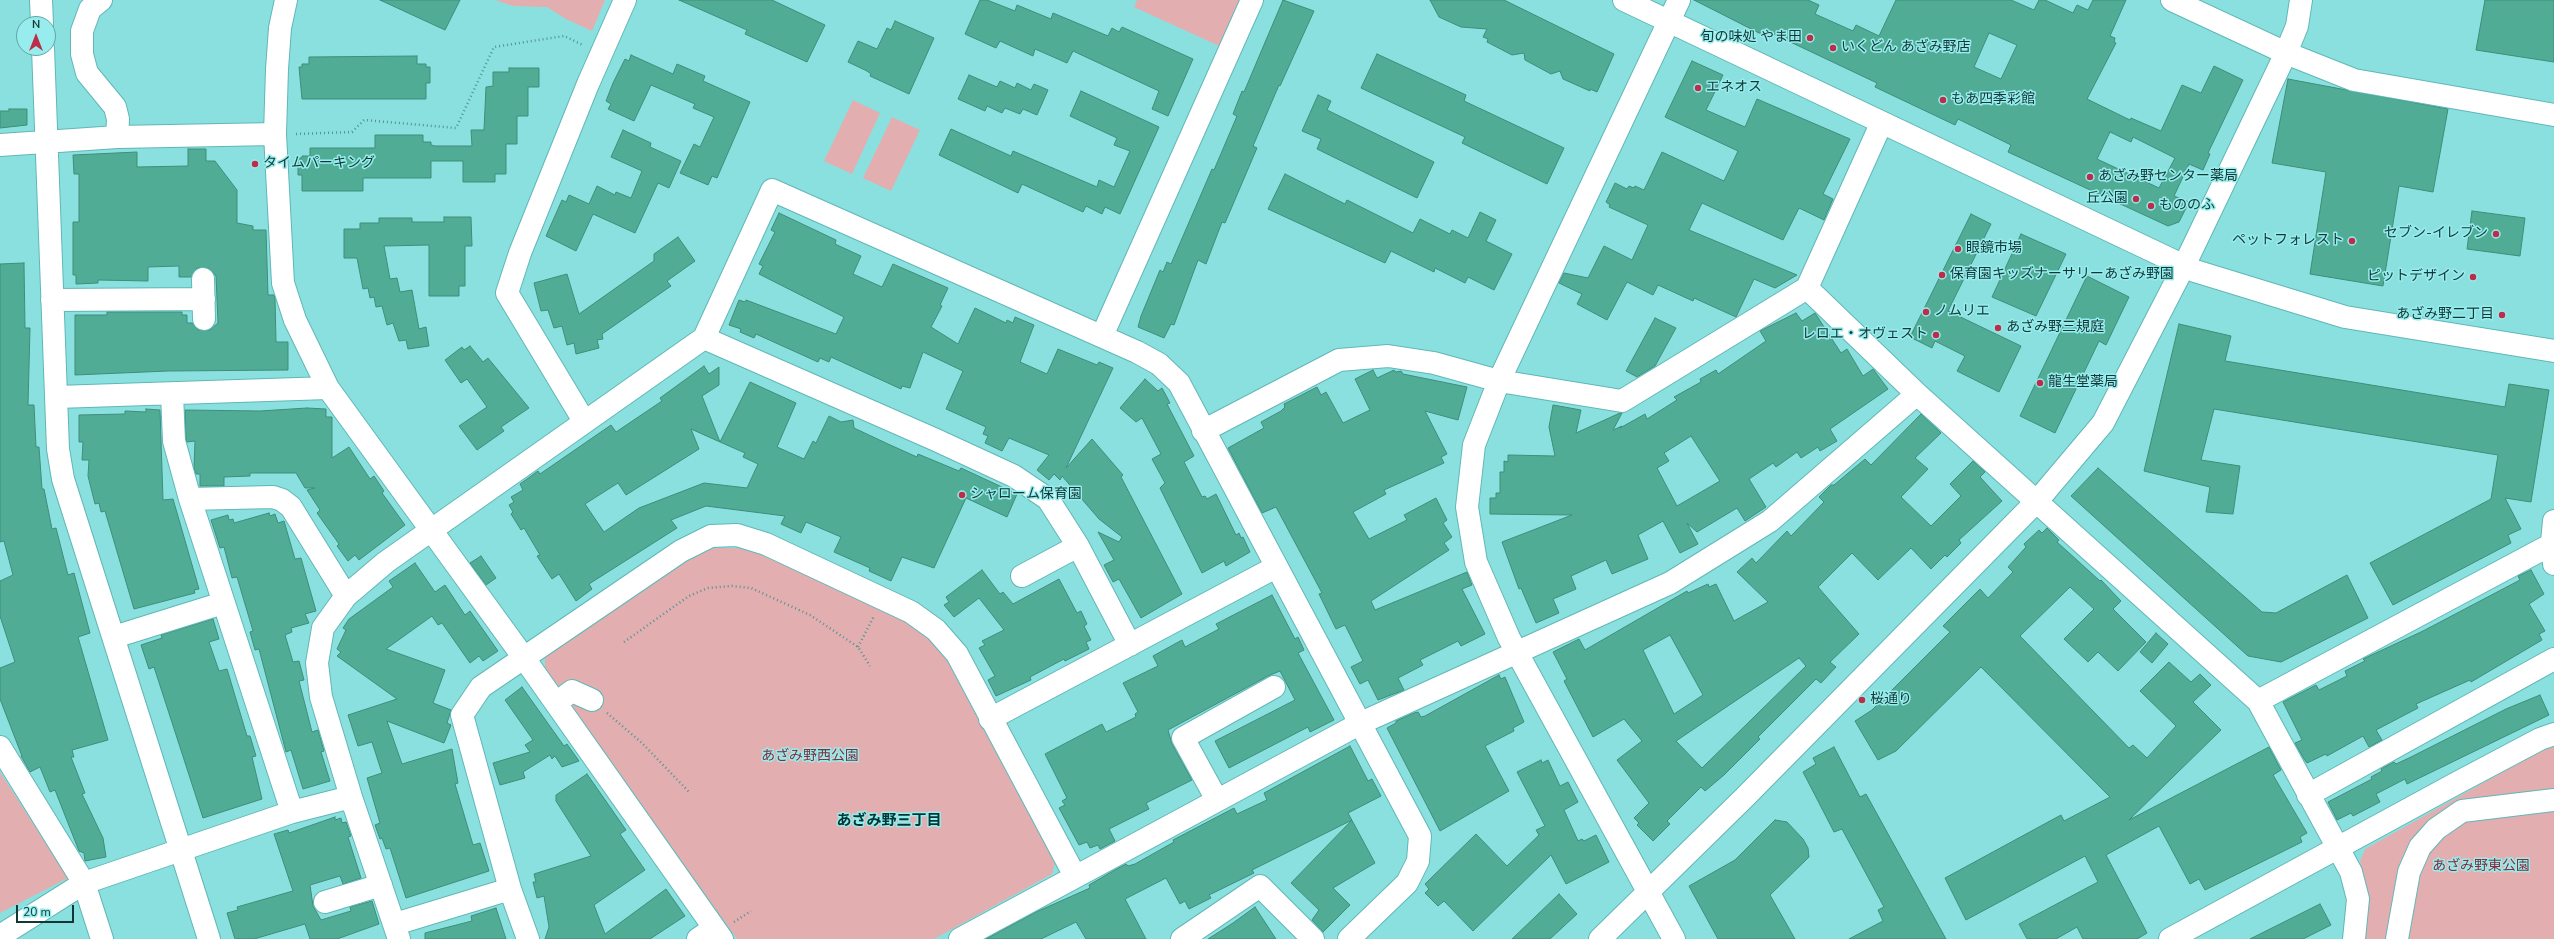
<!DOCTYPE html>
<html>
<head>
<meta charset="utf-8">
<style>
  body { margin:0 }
  #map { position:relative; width:2554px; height:939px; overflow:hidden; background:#8ae0df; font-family:"Nunito Sans",sans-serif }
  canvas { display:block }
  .north { position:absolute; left:16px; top:16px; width:40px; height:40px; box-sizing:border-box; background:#97eded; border:1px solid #62a4a4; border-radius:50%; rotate:0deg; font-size:11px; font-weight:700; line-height:16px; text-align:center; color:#133737 }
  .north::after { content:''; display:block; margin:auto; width:14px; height:18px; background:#bd2c49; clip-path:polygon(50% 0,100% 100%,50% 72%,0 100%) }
  .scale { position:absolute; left:16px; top:905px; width:58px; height:18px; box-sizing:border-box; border:2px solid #133737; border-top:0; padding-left:5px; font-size:12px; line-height:14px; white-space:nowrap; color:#133737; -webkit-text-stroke:3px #97eded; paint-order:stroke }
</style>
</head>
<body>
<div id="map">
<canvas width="2554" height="939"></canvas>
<div class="north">N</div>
<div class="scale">20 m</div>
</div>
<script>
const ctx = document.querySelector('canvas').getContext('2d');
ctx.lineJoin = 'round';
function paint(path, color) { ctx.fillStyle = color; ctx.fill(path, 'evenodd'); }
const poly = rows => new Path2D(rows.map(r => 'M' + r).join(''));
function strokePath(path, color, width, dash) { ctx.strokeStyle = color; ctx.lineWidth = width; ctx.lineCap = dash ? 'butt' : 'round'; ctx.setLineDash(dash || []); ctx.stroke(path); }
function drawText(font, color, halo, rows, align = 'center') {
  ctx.font = font + ' "Nunito Sans","Noto Sans JP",sans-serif'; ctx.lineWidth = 3; ctx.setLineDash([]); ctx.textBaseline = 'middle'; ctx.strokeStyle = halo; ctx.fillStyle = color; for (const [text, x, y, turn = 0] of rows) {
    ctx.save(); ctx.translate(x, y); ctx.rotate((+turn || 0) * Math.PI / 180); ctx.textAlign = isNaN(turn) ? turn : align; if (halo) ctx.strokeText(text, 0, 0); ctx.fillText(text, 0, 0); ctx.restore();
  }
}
paint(poly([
  [495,0,605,0,592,31,566,19,547,7,513,6],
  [1137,0,1240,0,1219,46,1134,7],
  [853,100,880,113,852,174,824,161],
  [892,117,920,130,891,191,863,178],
  [714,548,737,548,759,554,870,603,926,631,944,655,1055,863,1052,874,934,939,737,939,545,672,545,657,690,558],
  [2554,746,2554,939,2365,939,2369,904,2360,861,2365,849,2535,754],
  [0,772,68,878,0,913]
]), '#e3aeb0');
const building = poly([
  [380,0,460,0,445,30,380,0],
  [679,0,772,0,825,25,807,62,745,34,747,30,679,0],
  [980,0,987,0,1015,11,1017,5,1051,19,1053,13,1108,36,1112,28,1119,32,1122,27,1193,59,1168,116,1152,109,1159,91,1073,51,1067,63,1035,49,1033,56,1000,41,996,48,965,34,980,0],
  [1283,0,1314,11,1280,86,1279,85,1253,146,1257,148,1225,223,1222,222,1206,264,1198,260,1174,325,1171,324,1164,338,1138,327,1141,316,1160,270,1163,272,1167,262,1171,264,1212,169,1214,170,1237,116,1233,114,1242,91,1244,92,1283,0],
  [1430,0,1504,0,1614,54,1597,92,1590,89,1590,91,1563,79,1560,71,1551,74,1525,60,1524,53,1512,55,1487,42,1488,39,1483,37,1487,29,1461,27,1439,17,1430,0],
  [1694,0,1808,0,1819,5,1815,14,1853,31,1856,25,1879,36,1896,0,2011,0,2034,10,2039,0,2045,0,2073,13,2077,5,2088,10,2093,0,2126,0,2110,36,2115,38,2114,42,2116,43,2087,99,2130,120,2131,118,2161,131,2182,85,2201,93,2214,66,2243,80,2208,153,2210,154,2203,170,2189,164,2174,196,2189,202,2179,222,2168,226,2008,152,2011,145,1958,119,1955,125,1875,87,1877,83,1765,30,1763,35,1694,0],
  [1989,33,2017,45,2001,79,1974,67,1989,33],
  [2110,132,2131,142,2133,137,2175,158,2159,188,2097,159,2110,132],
  [2485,0,2554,0,2554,62,2476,50,2485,0],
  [895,21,934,38,909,94,870,76,871,74,867,71,848,62,858,41,877,49,887,28,891,30,895,21],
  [1377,54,1466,95,1464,101,1564,148,1547,184,1462,143,1465,137,1361,88,1377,54],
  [631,55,673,74,677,64,705,76,703,81,750,102,717,178,712,176,708,185,680,173,694,144,700,147,714,117,693,108,695,104,651,85,634,121,608,109,611,104,606,101,613,83,625,59,629,61,631,55],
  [417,56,417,64,426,64,426,67,430,67,430,83,426,83,426,99,302,99,299,67,302,67,302,64,309,64,309,57,417,56],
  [1692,61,1723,75,1706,110,1745,127,1757,99,1850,139,1823,194,1833,199,1824,220,1799,208,1783,240,1702,203,1689,230,1797,275,1775,288,1754,279,1736,317,1694,298,1693,301,1658,285,1653,295,1627,282,1607,320,1577,304,1582,294,1559,283,1564,273,1588,278,1604,246,1632,260,1648,225,1609,207,1610,205,1606,202,1615,183,1627,189,1629,186,1634,188,1635,186,1644,190,1662,152,1724,181,1738,151,1665,117,1692,61],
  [509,68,539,68,539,87,528,87,528,116,517,116,517,144,506,144,506,174,495,174,495,182,463,182,463,161,431,161,431,178,363,178,363,191,302,191,302,175,298,175,298,158,302,158,302,156,310,156,310,148,375,148,375,135,423,135,423,142,431,142,431,145,435,146,472,146,471,130,484,130,486,87,493,86,493,72,509,72,509,68],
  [969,75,997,87,1000,81,1015,88,1017,83,1031,90,1034,84,1048,90,1037,115,1023,109,1020,114,1005,108,1002,113,987,106,985,111,958,99,969,75],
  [2288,79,2448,109,2433,192,2399,186,2383,286,2310,274,2326,172,2272,163,2288,79],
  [1081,91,1159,127,1120,214,1105,207,1102,214,1086,206,1083,212,1022,184,1018,193,939,155,951,129,1011,156,1013,151,1097,187,1099,180,1114,187,1130,151,1114,145,1117,138,1070,116,1081,91],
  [1318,95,1331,101,1327,110,1434,162,1417,198,1317,149,1321,139,1302,131,1318,95],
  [9,109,27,109,27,125,0,128,0,111,9,111,9,109],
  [623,130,651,143,650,147,681,161,669,188,658,183,635,233,593,214,576,251,546,236,562,200,566,202,569,195,589,204,597,186,615,195,616,192,631,198,642,171,611,157,623,130],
  [188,149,206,149,206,161,215,161,237,190,237,223,253,226,253,230,266,230,268,295,274,295,275,298,276,342,288,342,288,370,168,371,75,375,75,315,107,315,107,312,182,312,182,315,187,315,187,323,192,323,198,330,210,330,218,323,216,276,209,268,197,268,191,277,179,277,179,266,148,267,148,281,98,280,98,283,76,284,76,275,73,275,73,222,79,222,79,174,74,174,73,155,137,152,137,167,188,166,188,149],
  [1285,174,1345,204,1347,200,1413,233,1420,219,1450,234,1452,230,1468,238,1480,212,1496,220,1486,241,1512,254,1494,290,1468,277,1465,283,1435,268,1434,272,1391,251,1385,263,1268,209,1285,174],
  [2472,211,2525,218,2520,256,2467,249,2472,211],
  [779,213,836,240,835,244,861,256,853,274,882,287,893,264,948,288,940,305,942,306,931,327,958,344,975,308,1006,323,1007,320,1013,323,1015,317,1034,325,1020,362,1047,374,1058,349,1097,365,1099,362,1113,368,1066,468,1092,439,1123,475,1121,477,1182,594,1141,618,1119,579,1113,582,1104,565,1114,560,1098,532,1119,542,1122,537,1099,519,1062,476,1060,480,1054,474,1049,480,1037,470,1049,455,1009,438,1002,451,985,443,988,436,983,434,986,427,946,409,963,371,923,352,910,388,902,386,901,389,831,357,829,362,820,358,818,362,756,334,754,338,740,332,741,329,729,325,739,300,745,302,746,300,836,334,844,317,759,274,763,266,759,264,775,232,771,230,779,213],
  [1971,214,1991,224,1948,311,2021,346,1999,392,1957,371,1965,356,1935,341,1932,348,1910,337,1971,214],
  [444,217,471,217,472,246,465,246,465,286,459,286,459,296,429,296,429,245,384,246,390,279,397,278,400,292,412,290,419,329,426,327,429,346,408,349,406,340,399,341,393,323,387,325,382,306,376,307,374,297,370,298,368,288,363,289,357,258,344,258,344,229,360,229,360,223,379,223,379,218,412,218,412,222,444,222,444,217],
  [2021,234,2066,254,2036,316,1992,297,2021,234],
  [678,237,695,261,667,281,671,286,602,334,603,339,597,340,599,348,576,354,574,343,567,345,562,326,554,328,548,310,541,311,534,283,567,274,579,314,654,261,654,254,678,237],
  [24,263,25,328,30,328,28,405,34,405,36,447,39,447,42,489,44,489,52,529,56,528,68,575,74,573,90,633,78,637,108,740,72,750,74,757,71,757,85,793,82,794,103,838,106,857,85,861,84,853,79,851,55,790,50,792,40,767,30,772,21,756,22,756,0,699,0,668,15,662,0,616,0,581,13,575,4,541,0,542,0,264,24,263],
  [2087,276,2129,297,2106,345,2099,341,2055,433,2020,416,2087,276],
  [1796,313,1802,321,1815,313,1841,353,1847,349,1863,376,1873,369,1888,389,1830,429,1837,441,1820,451,1818,447,1801,458,1797,452,1776,467,1773,463,1749,479,1766,507,1745,521,1737,508,1697,532,1687,523,1698,544,1680,553,1663,521,1638,535,1648,559,1612,574,1606,560,1571,576,1576,589,1553,599,1559,613,1536,623,1521,588,1519,589,1502,542,1572,515,1490,514,1490,498,1496,498,1496,493,1500,493,1500,472,1504,472,1504,461,1508,462,1508,455,1555,456,1549,427,1553,405,1581,410,1576,433,1620,413,1622,413,1613,430,1622,426,1620,428,1645,414,1647,419,1677,400,1674,397,1701,382,1700,379,1716,370,1718,374,1766,341,1760,331,1796,313],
  [1691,436,1720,481,1677,506,1657,468,1669,461,1664,453,1691,436],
  [1655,318,1676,328,1655,366,1637,377,1626,371,1655,318],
  [2179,324,2231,336,2225,361,2505,407,2509,384,2549,390,2531,502,2505,498,2521,529,2508,535,2511,543,2393,605,2370,563,2491,499,2498,455,2214,409,2201,460,2240,466,2233,514,2206,512,2210,487,2144,471,2179,324],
  [470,346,483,362,488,358,529,408,501,427,504,431,477,450,459,426,487,407,467,379,461,383,445,360,462,347,464,350,470,346],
  [704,366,709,374,719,367,719,385,702,396,720,442,691,429,699,449,626,495,618,483,585,504,604,532,639,508,704,483,747,488,758,464,743,457,745,453,720,442,750,382,796,403,777,447,804,459,813,441,816,443,829,416,841,422,853,420,854,428,888,444,917,457,918,454,959,471,961,468,1017,494,1007,517,966,498,934,568,902,557,891,581,869,571,870,568,834,552,841,537,806,522,801,533,781,524,785,516,706,506,671,520,677,528,589,584,592,589,576,601,559,574,552,579,537,556,540,555,524,528,521,530,511,514,513,512,509,505,514,502,511,497,523,490,520,484,538,471,540,474,611,425,616,432,662,401,660,398,704,366],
  [1373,370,1377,378,1394,370,1396,372,1401,371,1403,374,1467,387,1458,420,1425,411,1447,454,1441,457,1444,463,1384,490,1386,494,1353,512,1369,539,1407,520,1404,515,1436,498,1447,520,1443,523,1452,537,1444,543,1449,550,1371,601,1375,610,1467,572,1472,585,1462,589,1485,634,1461,646,1458,641,1420,660,1423,665,1398,678,1404,690,1378,700,1368,680,1360,684,1351,667,1363,661,1345,625,1336,629,1319,594,1322,593,1276,507,1262,513,1228,448,1264,428,1261,422,1281,411,1285,407,1284,404,1317,387,1321,395,1326,392,1343,423,1370,410,1355,379,1373,370],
  [1145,379,1158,391,1162,388,1170,403,1167,404,1194,456,1184,462,1202,497,1205,496,1207,499,1216,494,1236,535,1239,533,1241,538,1243,537,1250,552,1226,566,1224,561,1202,573,1160,488,1165,483,1152,459,1161,454,1142,418,1136,422,1120,408,1145,379],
  [307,408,326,409,326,417,332,417,332,458,349,447,370,479,374,476,384,491,382,493,405,525,359,560,355,555,348,561,337,546,339,544,317,513,320,510,307,490,315,488,305,488,296,473,250,473,250,476,224,477,224,486,200,486,200,474,196,474,194,468,195,441,187,442,186,439,185,410,260,411,307,408],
  [146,409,160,410,163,500,173,499,199,589,194,590,195,593,134,609,105,511,101,512,99,503,95,504,88,476,89,460,82,460,83,442,79,442,79,415,125,414,125,411,146,412,146,409],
  [1921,414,1941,433,1915,458,1928,469,1901,497,1931,526,1961,496,1950,484,1973,461,1985,472,1980,477,2002,501,1959,540,1961,543,1947,557,1945,555,1931,569,1911,548,1878,580,1852,553,1818,587,1859,634,1830,662,1836,667,1821,683,1816,679,1758,737,1760,739,1724,775,1705,791,1701,787,1667,821,1670,824,1653,841,1637,825,1639,823,1634,818,1649,803,1617,760,1642,741,1624,719,1593,737,1564,681,1567,679,1553,652,1579,639,1585,650,1687,591,1688,593,1708,584,1709,587,1716,584,1734,621,1768,602,1737,572,1752,558,1756,563,1787,531,1791,536,1824,502,1819,497,1831,485,1834,485,1865,459,1871,465,1921,414],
  [1670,635,1703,695,1674,714,1643,650,1670,635],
  [1799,658,1806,666,1702,768,1676,741,1799,658],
  [2098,468,2262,612,2276,613,2347,575,2368,618,2281,662,2248,656,2071,496,2098,468],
  [269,513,270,516,275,514,278,523,284,521,295,559,301,558,316,611,305,614,309,623,291,628,292,632,285,635,293,662,299,661,304,680,299,681,312,732,318,730,324,751,321,752,330,781,303,789,291,750,286,752,259,649,255,650,250,632,253,631,237,577,232,578,224,547,220,548,211,520,228,515,229,520,233,519,234,523,269,513],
  [2047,528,2059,540,2057,542,2100,581,2101,580,2121,601,2113,609,2146,642,2118,671,2098,652,2088,662,2064,639,2094,609,2070,587,2020,636,2129,748,2133,745,2147,758,2176,726,2140,691,2169,662,2191,682,2200,674,2211,685,2193,702,2221,730,2129,820,2269,747,2281,770,2273,775,2307,833,2300,837,2302,842,2205,890,2199,879,2190,884,2159,826,2106,855,2147,933,2137,939,2083,939,2077,927,2056,939,2027,939,2019,924,2098,882,2085,856,1966,920,1945,878,2061,815,2064,821,2110,797,1981,667,1896,751,1878,760,1855,721,1872,710,1950,632,1943,626,1980,589,1988,598,2013,572,2008,567,2026,547,2024,544,2039,530,2042,533,2047,528],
  [481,556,496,578,486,585,470,563,481,556],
  [415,563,435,592,445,585,465,615,470,611,498,651,483,661,479,656,470,663,442,623,438,625,432,616,386,649,445,670,433,703,451,710,447,723,451,725,444,743,387,721,402,764,452,749,458,783,455,784,473,845,480,843,489,871,406,898,390,848,386,849,382,838,380,839,375,825,380,823,367,778,382,773,372,742,358,746,348,715,397,699,337,656,341,652,337,649,346,630,343,628,349,619,393,587,389,581,415,563],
  [982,570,1000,594,1003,592,1013,604,1059,579,1077,613,1081,611,1087,624,1084,626,1091,640,1086,642,1089,649,1065,661,1064,659,1030,677,1031,680,996,696,988,680,995,676,979,648,985,645,982,641,1004,630,979,598,954,617,944,605,949,602,946,597,982,570],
  [2531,570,2544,594,2529,604,2545,631,2539,634,2542,640,2471,682,2470,680,2416,704,2418,708,2376,730,2382,740,2369,747,2363,736,2327,756,2326,754,2307,763,2304,759,2295,743,2302,740,2283,702,2316,685,2319,690,2347,676,2345,671,2365,661,2363,659,2423,631,2520,580,2518,576,2531,570],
  [1272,595,1295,639,1298,637,1304,650,1298,653,1334,720,1310,732,1308,727,1229,768,1215,741,1295,700,1280,671,1268,676,1168,730,1172,744,1192,780,1146,803,1149,809,1109,829,1115,841,1100,849,1098,845,1090,848,1087,842,1079,845,1059,808,1065,805,1062,801,1067,798,1045,754,1102,724,1106,732,1136,717,1135,714,1138,712,1123,683,1158,666,1153,656,1182,640,1185,647,1219,629,1216,624,1272,595],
  [213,619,219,639,209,642,219,671,227,669,247,736,250,736,256,756,252,757,262,799,203,818,154,667,149,669,141,645,162,638,161,635,213,619],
  [2156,633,2168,644,2152,663,2140,652,2156,633],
  [1499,675,1501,679,1505,677,1524,722,1513,728,1514,731,1485,746,1509,791,1440,831,1387,728,1396,723,1396,721,1414,713,1418,712,1421,717,1425,716,1499,675],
  [522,687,564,746,567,744,579,761,562,767,555,756,552,759,550,755,523,772,525,778,500,785,493,763,530,752,525,745,533,740,505,700,522,687],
  [2540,695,2549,715,2407,784,2405,779,2376,794,2380,802,2353,816,2351,813,2337,820,2328,802,2372,779,2371,777,2382,771,2381,769,2394,762,2396,764,2411,757,2506,709,2540,695],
  [1350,746,1368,781,1372,779,1381,796,1348,813,1375,863,1333,888,1350,905,1323,932,1312,920,1319,910,1291,883,1352,820,1252,870,1254,873,1209,895,1211,898,1189,909,1185,901,1180,904,1166,878,1125,899,1146,939,1086,939,1076,922,1041,939,986,939,1036,912,1090,888,1089,885,1113,871,1126,864,1128,866,1135,864,1174,842,1173,840,1234,808,1237,814,1267,800,1264,793,1350,746],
  [1834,747,1860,797,1866,794,1946,939,1849,939,1883,921,1878,910,1884,907,1842,829,1834,832,1803,772,1816,764,1813,758,1834,747],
  [1541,760,1542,763,1548,760,1560,786,1568,782,1578,802,1564,810,1578,841,1582,839,1584,841,1596,835,1609,862,1566,884,1551,855,1473,931,1444,901,1438,906,1425,893,1429,889,1425,884,1476,834,1507,866,1539,835,1536,830,1545,826,1517,772,1541,760],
  [587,774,626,830,620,834,645,870,594,905,605,934,666,889,685,916,650,939,545,939,549,927,544,896,537,898,533,882,536,882,534,874,591,856,556,801,556,795,587,774],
  [335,817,335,820,341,818,342,823,346,822,351,836,348,837,361,878,343,884,340,876,310,885,313,906,321,920,351,911,350,907,372,901,379,924,337,939,310,939,305,924,254,939,235,939,227,913,238,910,237,907,293,891,274,834,288,830,289,833,335,817],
  [1775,820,1787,822,1803,839,1808,848,1809,857,1770,895,1795,939,1718,939,1689,886,1735,860,1775,820],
  [1559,894,1577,914,1550,939,1512,939,1559,894],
  [2320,904,2331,925,2303,939,2250,939,2320,904],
  [1255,907,1276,939,1208,939,1233,923,1255,907],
  [496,908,506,939,425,939,425,933,472,921,471,916,496,908]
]);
paint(building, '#51ac96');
strokePath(building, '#3e8d7a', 1);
const minor = poly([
  [41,0,42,24],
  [101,0,90,9,82,31,82,54,87,73,115,107,118,119,117,137],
  [286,0,280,28,277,69,275,134,283,283,295,320,328,388,524,658,722,939],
  [1624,0,2195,271,2345,317,2554,351],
  [2172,0,2286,53,2354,80,2554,115],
  [43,48,58,449,63,479,209,939],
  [0,145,117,137,275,134],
  [203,279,204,319],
  [1807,288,1917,394,2258,701,2351,872,2358,899,2354,939],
  [52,300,204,299],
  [1102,336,1252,0],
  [704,338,936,440,1014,476,1048,499,1078,546,1130,645],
  [172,394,174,441,190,499,292,812],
  [57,397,328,388],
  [584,421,507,293,520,253,588,84,625,0],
  [1203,431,1339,360,1388,356,1434,363,1499,381,1622,401,1807,288,1881,124],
  [190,499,273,497,282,500,291,507,346,596],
  [2554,521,2552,542,2554,564],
  [1022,576,1078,546],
  [114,637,223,603],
  [2258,701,2554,543],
  [556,703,572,691,592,700],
  [990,719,1276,567],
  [0,747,84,883,102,939],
  [2308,795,2554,659],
  [1217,800,1183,738,1274,687],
  [325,902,381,885],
  [395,924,510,889],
  [0,936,84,883,292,812,351,797],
  [399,939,351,797,321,697,317,663,323,628,346,596,386,562,704,338,772,190,1137,352,1159,364,1179,383,1420,836,1418,861,1407,883,1349,939],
  [528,939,510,889,462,715,481,687,681,551,711,536,737,535,766,544,911,612,936,630,957,654,1075,876],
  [698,939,714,928],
  [960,939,1361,723,1670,583,1770,521,1917,394],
  [1182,939,1260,886,1313,939],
  [1600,939,1745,797,2038,500,2103,423,2184,266,2286,53,2297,26,2301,0],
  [1674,939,1509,638,1476,562,1467,507,1474,445,1499,381,1679,0],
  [2170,939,2455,784,2540,739,2554,734],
  [2397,939,2409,872,2420,847,2436,829,2462,811,2554,800]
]);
strokePath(minor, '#61b7b7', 24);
strokePath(poly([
  [296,134,352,132,364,120,456,128,494,47,564,36,583,45],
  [624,642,689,596,708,588,732,586,751,588,810,615,858,647,870,666],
  [858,647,874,616],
  [607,713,642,743,690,793],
  [734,922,751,911]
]), '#549392', 2.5, [1, 3]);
strokePath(minor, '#fff', 22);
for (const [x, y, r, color] of [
  [1810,38,4,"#bd2c49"],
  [1833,48,4,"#bd2c49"],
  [1698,88,4,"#bd2c49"],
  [1943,100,4,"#bd2c49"],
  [255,164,4,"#bd2c49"],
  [2090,177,4,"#bd2c49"],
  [2136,199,4,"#bd2c49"],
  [2151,206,4,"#bd2c49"],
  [2496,234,4,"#bd2c49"],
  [2352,241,4,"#bd2c49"],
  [1958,249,4,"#bd2c49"],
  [1942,275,4,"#bd2c49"],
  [2473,277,4,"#bd2c49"],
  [1926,312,4,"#bd2c49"],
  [2502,315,4,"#bd2c49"],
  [1998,328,4,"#bd2c49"],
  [1936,335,4,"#bd2c49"],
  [2040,383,4,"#bd2c49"],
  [962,495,4,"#bd2c49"],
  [1862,700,4,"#bd2c49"]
]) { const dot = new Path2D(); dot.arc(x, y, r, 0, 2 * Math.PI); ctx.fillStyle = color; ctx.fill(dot); strokePath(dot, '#97eded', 1.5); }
drawText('14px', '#133737', '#97eded', [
  ["旬の味処 やま田",1802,38,"right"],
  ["いくどん あざみ野店",1841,48],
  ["エネオス",1706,88],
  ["もあ四季彩館",1951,100],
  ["タイムパーキング",263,164],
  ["あざみ野センター薬局",2098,177],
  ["丘公園",2128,199,"right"],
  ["もののふ",2159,206],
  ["セブン-イレブン",2488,234,"right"],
  ["ペットフォレスト",2344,241,"right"],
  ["眼鏡市場",1966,249],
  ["保育園キッズナーサリーあざみ野園",1950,275],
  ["ピットデザイン",2465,277,"right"],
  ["ノムリエ",1934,312],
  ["あざみ野二丁目",2494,315,"right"],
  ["あざみ野三規庭",2006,328],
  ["レロエ・オヴェスト",1928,335,"right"],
  ["龍生堂薬局",2048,383],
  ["シャローム保育園",970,495],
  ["桜通り",1870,700]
], 'left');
drawText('14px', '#872c3a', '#97eded', [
  ["あざみ野西公園",810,757],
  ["あざみ野東公園",2481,867]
]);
drawText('bold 15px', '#023636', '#97eded', [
  ["あざみ野三丁目",889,821]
]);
</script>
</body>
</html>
